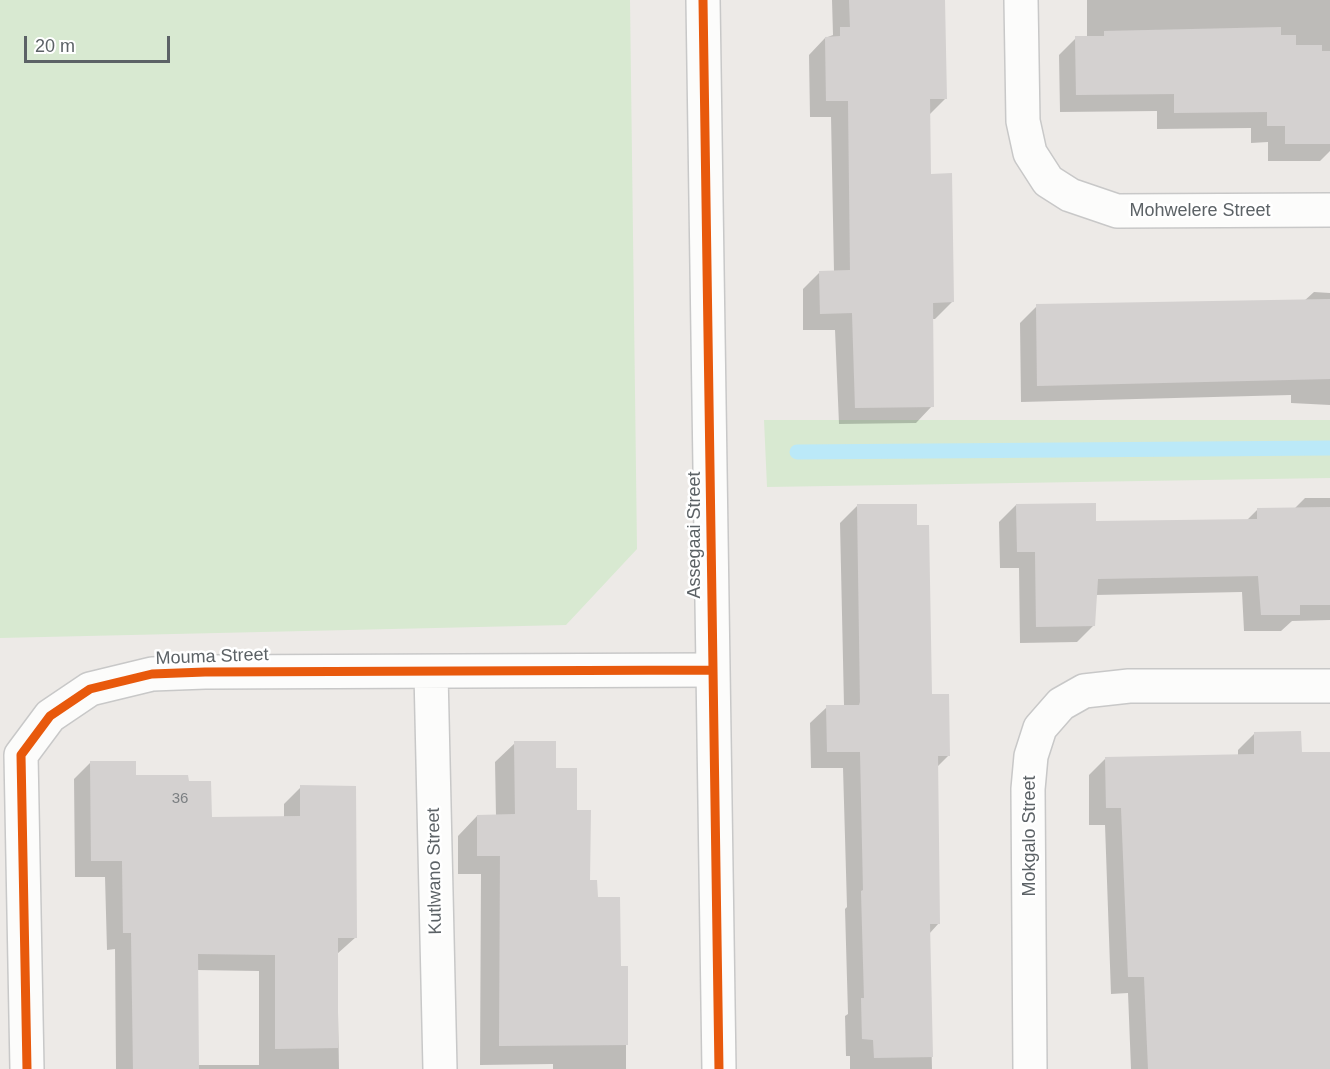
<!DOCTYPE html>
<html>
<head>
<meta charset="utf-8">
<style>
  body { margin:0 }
  #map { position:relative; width:1330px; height:1069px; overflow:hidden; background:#edeae7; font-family:Arial,sans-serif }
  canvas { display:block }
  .scale { position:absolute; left:24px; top:36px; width:146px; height:27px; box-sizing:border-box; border:3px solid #5c6266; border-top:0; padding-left:8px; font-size:18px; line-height:21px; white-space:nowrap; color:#5c6266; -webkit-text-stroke:4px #fff; paint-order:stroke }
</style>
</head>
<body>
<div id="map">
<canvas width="1330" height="1069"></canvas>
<div class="scale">20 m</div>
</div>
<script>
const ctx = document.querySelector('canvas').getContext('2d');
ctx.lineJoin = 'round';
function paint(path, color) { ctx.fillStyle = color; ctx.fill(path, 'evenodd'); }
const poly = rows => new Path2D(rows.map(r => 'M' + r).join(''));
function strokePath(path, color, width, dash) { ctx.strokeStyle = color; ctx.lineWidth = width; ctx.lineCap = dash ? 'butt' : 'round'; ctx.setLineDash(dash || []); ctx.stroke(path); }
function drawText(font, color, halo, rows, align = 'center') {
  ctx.font = font + ' Arial,sans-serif'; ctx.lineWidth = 5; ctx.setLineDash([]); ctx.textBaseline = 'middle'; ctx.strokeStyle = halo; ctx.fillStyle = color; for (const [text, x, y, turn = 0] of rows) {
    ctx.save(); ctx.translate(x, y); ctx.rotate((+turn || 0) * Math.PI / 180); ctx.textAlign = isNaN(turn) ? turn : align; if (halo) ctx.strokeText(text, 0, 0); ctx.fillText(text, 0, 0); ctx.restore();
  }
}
paint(poly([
  [0,0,630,0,637,549,566,625,0,638],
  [764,420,1330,420,1330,478,767,487]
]), '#d8e9d1');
paint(poly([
  [832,0,917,0,946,98,929,115,930,175,952,302,935,319,932,319,932,406,916,423,839,424,835,330,803,330,803,289,820,272,834,272,831,117,810,117,809,55,825,38,833,35],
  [1087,0,1330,0,1330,151,1320,161,1268,161,1268,142,1251,143,1251,128,1157,129,1157,111,1060,112,1059,55,1076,38,1087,37],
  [1314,292,1330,293,1330,405,1291,403,1291,395,1021,402,1020,323,1037,306,1304,301],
  [1305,498,1330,498,1330,620,1292,621,1281,631,1244,631,1242,592,1095,595,1094,625,1077,642,1020,643,1019,568,1000,568,999,522,1016,505,1095,523,1247,520,1258,509,1294,509],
  [857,506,931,696,949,755,936,768,939,923,929,934,932,1069,850,1069,850,1056,846,1056,845,1016,848,1014,845,909,847,907,843,768,811,768,810,723,827,707,844,706,840,523],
  [1255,733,1300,753,1330,753,1330,1069,1131,1069,1128,993,1111,994,1105,825,1089,825,1089,775,1106,758,1238,756,1238,750],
  [515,743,554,770,575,811,589,881,619,968,626,968,626,1069,553,1069,553,1064,480,1065,481,874,458,874,458,836,477,816,496,816,495,762],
  [91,762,135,777,187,783,211,818,284,818,284,804,301,787,356,937,337,954,339,1069,116,1069,115,949,107,950,105,877,75,877,74,779],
  [196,970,259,971,259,1065,198,1065]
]), '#0003');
strokePath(poly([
  [797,452,1330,448]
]), '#bbe9f8', 15);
paint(poly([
  [849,0,945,0,947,99,930,99,931,174,952,173,954,302,933,303,934,407,855,408,852,313,820,314,819,271,850,270,848,101,826,101,825,37,840,36,840,27,850,27],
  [1281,27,1281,35,1296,35,1296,45,1322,45,1322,51,1330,51,1330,144,1285,144,1285,126,1267,126,1267,112,1174,113,1174,94,1076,95,1075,36,1104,36,1104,31],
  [1330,299,1330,379,1037,386,1036,304],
  [1096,503,1096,521,1257,519,1257,508,1330,507,1330,605,1300,605,1300,615,1261,615,1258,576,1098,579,1095,626,1036,627,1035,552,1017,552,1016,504],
  [857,504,917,504,917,525,929,525,932,694,949,694,950,756,938,756,940,924,930,924,933,1057,874,1058,873,1040,862,1039,861,998,864,998,861,891,863,890,860,752,827,752,826,705,859,705,860,702],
  [1301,731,1302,752,1330,752,1330,1069,1148,1069,1144,977,1128,977,1121,808,1106,808,1105,757,1254,754,1254,732],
  [514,741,556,741,556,768,577,768,577,810,591,810,590,880,597,880,598,897,620,897,621,966,628,966,628,1045,499,1046,500,856,477,856,477,815,515,814],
  [90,761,136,761,136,775,188,775,189,781,211,781,212,817,300,816,300,785,356,786,357,938,338,938,338,1048,275,1049,275,955,198,954,199,1069,133,1069,131,933,123,933,122,861,91,861]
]), '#d4d1d0');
const minor = poly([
  [1021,0,1023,121,1030,153,1048,181,1070,195,1117,211,1330,210],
  [431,673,440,1069],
  [27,1069,21,755,50,716,90,689,152,674,205,672,712,670],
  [1030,1069,1028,789,1031,756,1040,728,1061,704,1084,691,1129,686,1330,686]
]);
const tertiary = poly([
  [703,0,719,1069]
]);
strokePath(minor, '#c8c8c8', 36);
strokePath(tertiary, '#c8c8c8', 36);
strokePath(minor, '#fcfcfb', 33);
strokePath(tertiary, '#fcfcfb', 33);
strokePath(poly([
  [703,0,719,1069],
  [27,1069,21,755,50,716,90,689,152,674,205,672,712,670]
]), '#e8590c', 9);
drawText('15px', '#7b7f82', null, [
  ["36",180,799]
]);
drawText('18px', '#5c6266', '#fff', [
  ["Mohwelere Street",1200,211],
  ["Assegaai Street",695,535,-90],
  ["Mouma Street",212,657,-2],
  ["Mokgalo Street",1030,836,-90],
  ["Kutlwano Street",435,871,-91]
]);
</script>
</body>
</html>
